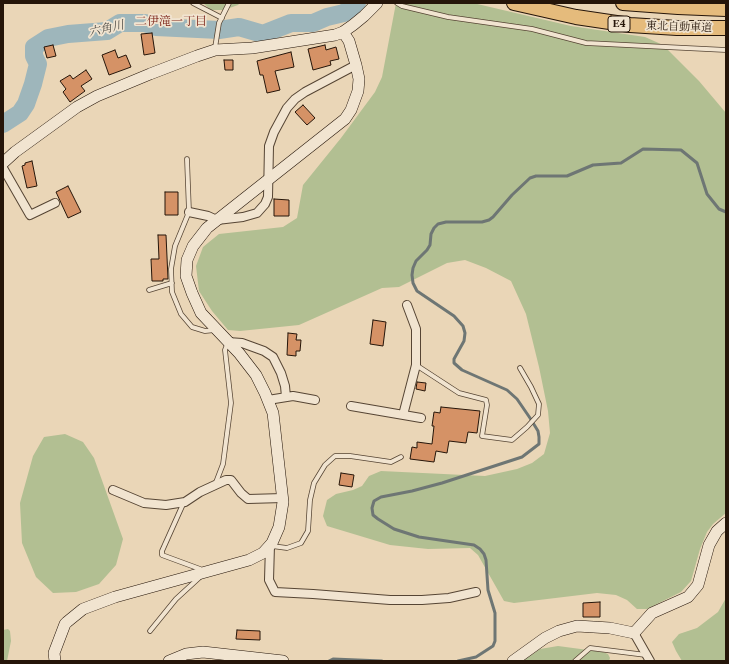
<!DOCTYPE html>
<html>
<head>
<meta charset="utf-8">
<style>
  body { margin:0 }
  #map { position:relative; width:729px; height:664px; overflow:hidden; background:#ead6b7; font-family:"Libre Caslon Text",serif }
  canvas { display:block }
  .frame { position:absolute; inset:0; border:4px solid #251509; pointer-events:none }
</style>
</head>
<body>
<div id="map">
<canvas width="729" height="664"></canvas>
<div class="frame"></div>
</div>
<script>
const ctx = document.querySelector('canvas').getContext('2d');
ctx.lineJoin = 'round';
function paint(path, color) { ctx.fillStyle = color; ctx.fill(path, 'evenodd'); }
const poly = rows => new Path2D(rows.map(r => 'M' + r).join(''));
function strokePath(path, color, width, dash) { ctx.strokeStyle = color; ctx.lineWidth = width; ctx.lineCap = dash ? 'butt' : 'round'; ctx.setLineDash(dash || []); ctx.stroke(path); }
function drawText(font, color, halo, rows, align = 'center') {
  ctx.font = font + ' "Libre Caslon Text","Noto Serif JP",serif'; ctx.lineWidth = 3.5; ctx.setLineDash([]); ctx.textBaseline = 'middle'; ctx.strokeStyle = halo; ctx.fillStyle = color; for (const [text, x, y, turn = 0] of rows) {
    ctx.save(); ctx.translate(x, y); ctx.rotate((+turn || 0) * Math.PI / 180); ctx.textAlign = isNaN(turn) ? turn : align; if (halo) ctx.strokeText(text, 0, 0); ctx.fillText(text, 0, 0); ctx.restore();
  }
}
paint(poly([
  [203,3,240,3,238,5,224,10,211,10],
  [396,3,473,3,571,26,645,37,663,45,699,81,726,113,726,513,713,524,707,532,700,549,691,581,681,592,647,609,637,609,627,600,616,595,597,593,514,603,504,601,478,555,470,548,428,549,390,545,327,526,323,516,327,500,336,494,353,490,362,486,369,476,381,471,485,476,517,469,532,463,544,454,550,433,548,411,539,367,526,314,511,281,486,268,465,260,447,263,399,287,382,288,299,325,240,331,228,330,212,311,199,291,196,266,203,247,219,234,283,227,297,218,303,185,341,138,375,92,382,77],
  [65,434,83,442,94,458,123,539,116,565,99,584,76,592,53,593,36,577,22,543,20,503,33,456,44,437],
  [726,598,726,661,682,661,676,651,672,642,679,634,697,628,718,612],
  [8,629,10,631,11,641,7,661,3,661,3,630],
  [558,646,603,652,608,654,610,658,609,661,523,661,540,649]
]), '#b2bf92');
strokePath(poly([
  [329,661,333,659,382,661],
  [458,661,476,657,493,646,495,641,495,613,488,590,486,560,484,554,480,549,474,545,419,537,394,529,378,519,373,515,372,508,374,501,381,497,412,491,442,483,522,457,539,444,539,437,538,431,530,418,517,399,507,390,462,370,454,363,454,359,464,341,465,333,463,326,454,316,417,291,413,283,412,275,413,268,416,261,427,250,430,245,431,234,434,228,438,224,446,222,482,222,489,220,493,217,512,195,530,178,536,176,567,176,593,165,621,163,643,149,681,150,697,163,707,194,719,209,726,212]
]), '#6e7674', 3);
strokePath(poly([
  [3,124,20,113,26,104,33,84,38,64,34,56,34,47,48,38,68,34,107,31,120,23,145,23,156,27,219,30,239,27,263,34,291,23,313,23,327,17,344,13,357,3]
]), '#9eb6bb', 18);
const building = poly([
  [152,33,155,53,144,55,141,34,152,33],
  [53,45,56,56,47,58,44,47,53,45],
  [325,45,326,50,336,47,339,59,330,61,331,65,313,70,308,49,325,45],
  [115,50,118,58,126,55,131,67,109,75,102,55,115,50],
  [291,52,294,67,275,71,280,90,267,93,263,75,260,75,257,61,291,52],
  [224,60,233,60,233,70,225,70,224,60],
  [86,70,92,79,81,86,85,91,70,102,63,92,66,89,60,81,70,75,73,79,86,70],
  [303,105,315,118,307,125,295,112,303,105],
  [32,161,37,186,27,188,22,166,25,165,25,163,32,161],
  [68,186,81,212,68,218,56,192,68,186],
  [165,192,178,192,178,215,165,215,165,192],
  [274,199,289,200,289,216,274,216,274,199],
  [158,235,166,235,168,279,163,279,163,281,152,281,151,259,159,259,158,235],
  [373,320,386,322,383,346,370,344,373,320],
  [288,333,297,334,296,340,301,340,300,351,296,351,296,356,287,355,288,333],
  [417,382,426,383,425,391,416,389,417,382],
  [441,407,480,411,477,433,468,432,466,443,449,441,447,453,436,451,434,462,410,459,412,447,417,448,417,442,432,444,434,426,432,426,434,412,440,413,441,407],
  [341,473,354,475,352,487,339,485,341,473],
  [600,602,600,617,583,617,583,603,600,602],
  [237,630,260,631,260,640,236,639,237,630]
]);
paint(building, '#d59266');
strokePath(building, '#251509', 1);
const lane = poly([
  [193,3,222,18],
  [397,3,402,6,448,17,532,29,586,43,726,50],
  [215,48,219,23,229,3],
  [187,159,189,212,175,246,171,269,172,292,181,314,192,327,205,331,215,330],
  [149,290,172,283],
  [416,365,459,393,486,400,487,405,482,436,512,440,527,427,538,415,539,404,531,387,520,368],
  [215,485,223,464,231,403,225,350,228,342],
  [184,502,162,551,162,555,200,569,202,571],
  [272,546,287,548,301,543,308,531,310,500,314,483,325,465,335,456,350,456,391,462,401,457],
  [150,631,176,599,200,577],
  [575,661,590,648,646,655]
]);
const street = poly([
  [3,168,30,215,55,203],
  [189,212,208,216,217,220,243,217,257,213,265,204,268,197,269,146,274,132,287,108,295,99,305,92,356,65],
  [228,342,242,343,264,351,273,357,281,373,285,386,286,397],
  [268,400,293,396,315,400],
  [351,406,421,418],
  [403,415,416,365,416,329,407,305],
  [113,490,144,503,166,505,185,502,200,492,226,480,231,480,241,493,248,499,283,498],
  [270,545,269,580,275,592,313,594,390,600,422,600,449,598,476,592],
  [634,633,650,661]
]);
const secondary = poly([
  [3,163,15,152,77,107,97,96,150,74,197,56,215,50,252,48,335,35,343,32,353,25,364,16,377,3],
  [55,661,54,653,65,624,67,622,83,609,115,597,249,560,263,553,272,543,279,527,283,502,273,413,265,393,256,375,239,353,201,313,192,293,186,276,187,260,193,246,207,228,345,119,351,110,358,91,359,79,356,65,349,41,343,32],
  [169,661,186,654,203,652,283,661],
  [513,661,545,638,559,631,577,626,610,628,634,633,652,613,688,597,698,585,709,545,717,531,726,523]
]);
const highway = poly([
  [514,3,576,17,630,25,677,28,726,28],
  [623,3,678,7,726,9]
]);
strokePath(lane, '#564534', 5.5);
strokePath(street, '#564534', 10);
strokePath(secondary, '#251509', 12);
strokePath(highway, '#251509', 16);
strokePath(lane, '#f1e4d0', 4);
strokePath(street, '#f1e4d0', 8);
strokePath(secondary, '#f1e4d0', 11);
strokePath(highway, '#e5bb7c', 14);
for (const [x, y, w] of [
  [619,24,22]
]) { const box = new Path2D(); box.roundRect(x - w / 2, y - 8, w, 16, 3); ctx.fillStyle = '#f1e4d0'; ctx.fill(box); strokePath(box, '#251509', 1); }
drawText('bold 10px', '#251509', null, [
  ["E4",619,24]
]);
drawText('11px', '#251509', '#f1e4d0', [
  ["東北自動車道",679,27,2]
]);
drawText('12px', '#7a1f14', '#f1e4d0', [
  ["二伊滝一丁目",171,22]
]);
drawText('italic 12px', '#4f4d47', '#f1e4d0', [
  ["六角川",106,29,-13]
]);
</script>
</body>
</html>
